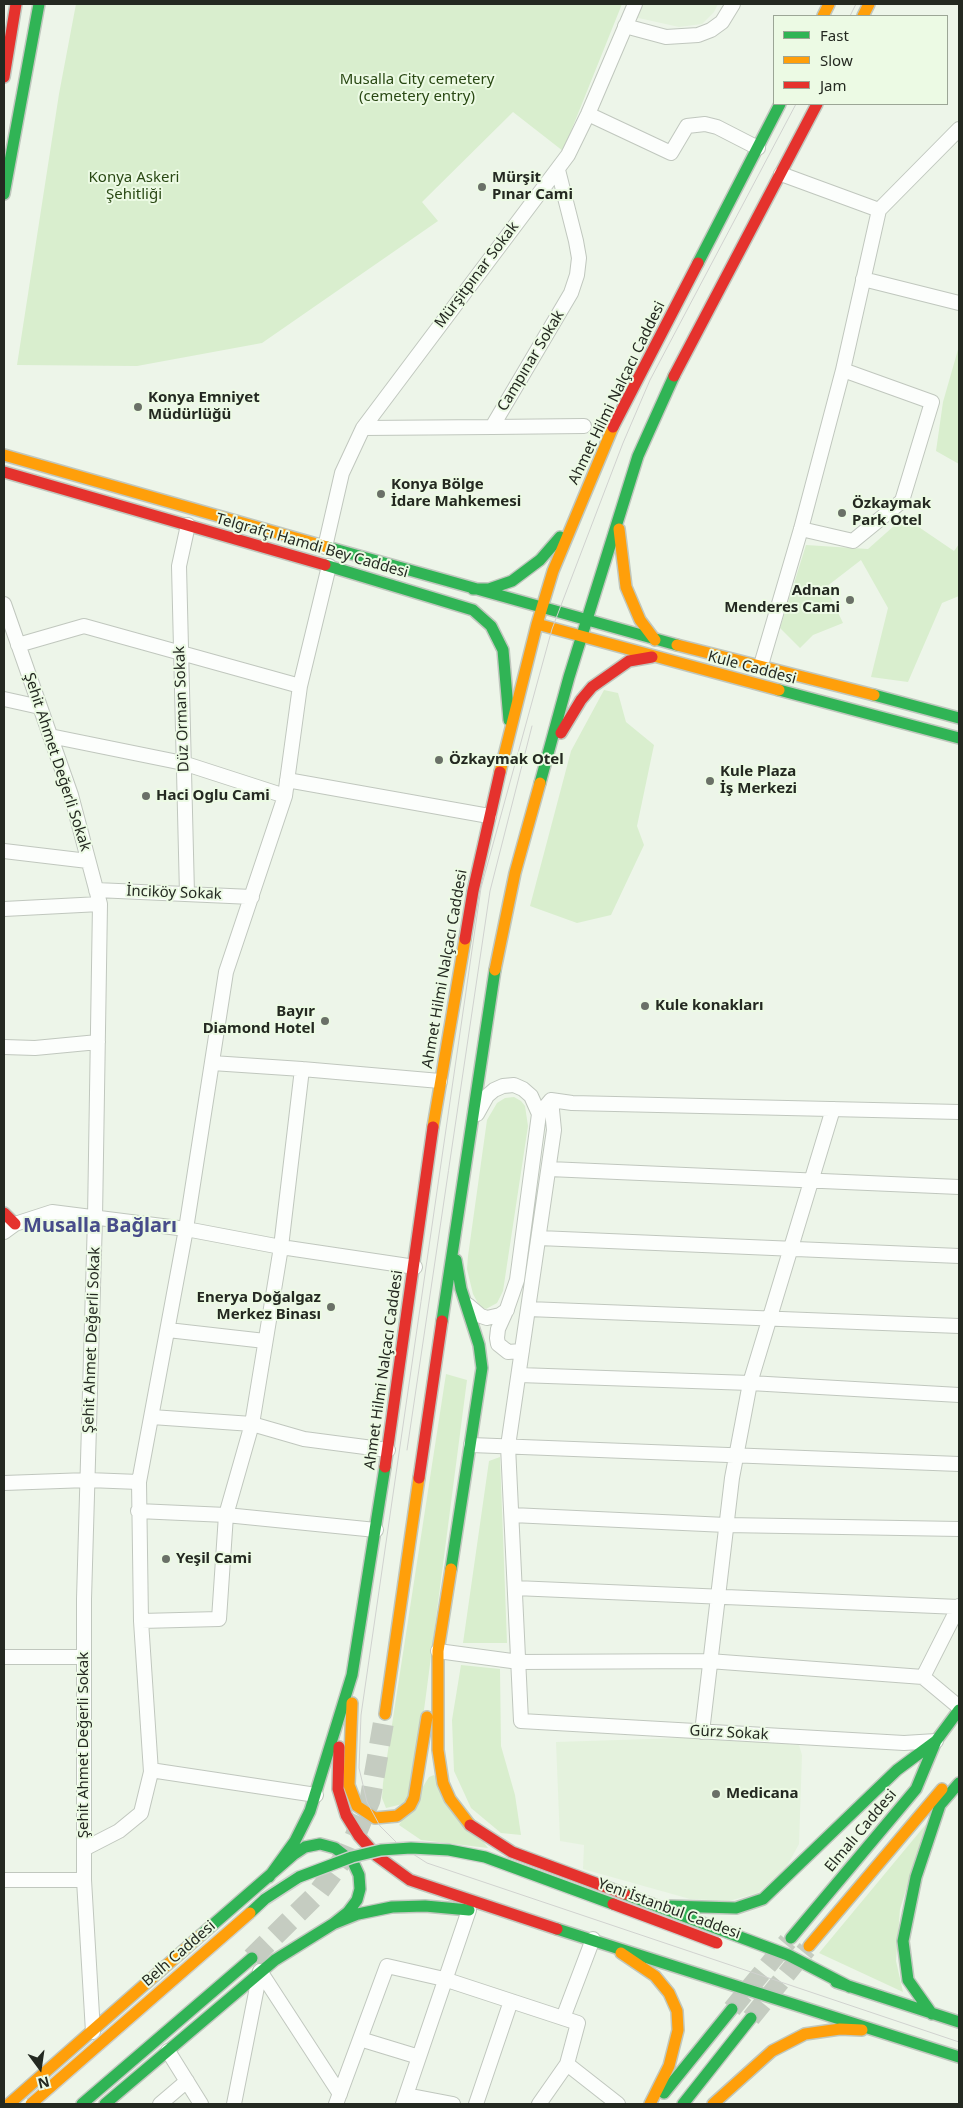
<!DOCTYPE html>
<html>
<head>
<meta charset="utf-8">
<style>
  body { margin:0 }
  #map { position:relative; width:963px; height:2108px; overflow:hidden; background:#edf5e9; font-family:"Noto Sans",sans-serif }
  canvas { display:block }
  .frame { position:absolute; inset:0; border:5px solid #242921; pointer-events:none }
  .legend { position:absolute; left:773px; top:15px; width:175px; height:90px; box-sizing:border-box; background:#ecfae4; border:1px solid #9ca696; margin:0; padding:6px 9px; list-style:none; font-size:15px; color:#242921 }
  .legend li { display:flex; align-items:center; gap:10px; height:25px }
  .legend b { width:25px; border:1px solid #9ca696 }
  .north { position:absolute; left:15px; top:2043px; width:50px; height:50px; -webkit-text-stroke:4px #ecfae4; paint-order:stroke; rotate:166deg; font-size:14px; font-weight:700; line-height:20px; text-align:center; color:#242921 }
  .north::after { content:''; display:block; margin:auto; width:18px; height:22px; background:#242921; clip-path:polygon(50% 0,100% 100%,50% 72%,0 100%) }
</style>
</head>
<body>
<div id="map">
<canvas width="963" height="2108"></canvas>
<div class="frame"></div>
<ul class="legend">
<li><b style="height:6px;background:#30b455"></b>Fast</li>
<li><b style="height:6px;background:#ff9f0a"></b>Slow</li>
<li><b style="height:6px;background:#e5322d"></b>Jam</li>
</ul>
<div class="north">N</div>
</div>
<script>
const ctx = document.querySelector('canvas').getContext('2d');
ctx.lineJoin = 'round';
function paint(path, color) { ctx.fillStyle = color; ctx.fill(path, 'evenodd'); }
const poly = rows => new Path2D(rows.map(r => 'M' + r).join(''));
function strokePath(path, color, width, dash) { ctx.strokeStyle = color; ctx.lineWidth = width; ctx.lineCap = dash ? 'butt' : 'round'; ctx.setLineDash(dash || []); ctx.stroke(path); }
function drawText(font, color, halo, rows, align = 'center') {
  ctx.font = font + ' "Noto Sans",sans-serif'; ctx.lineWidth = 4; ctx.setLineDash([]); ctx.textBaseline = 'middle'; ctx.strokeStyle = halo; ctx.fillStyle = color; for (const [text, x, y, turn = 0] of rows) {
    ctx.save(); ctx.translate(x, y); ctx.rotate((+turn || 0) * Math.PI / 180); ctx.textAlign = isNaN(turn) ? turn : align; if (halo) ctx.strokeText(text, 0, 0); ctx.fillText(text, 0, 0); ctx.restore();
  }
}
paint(poly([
  [640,4,718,4,714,12,702,24,679,27,634,17],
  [711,1737,799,1745,802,1755,799,1844,786,1868,758,1893,729,1901,690,1899,583,1869,584,1845,560,1841,556,1742]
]), '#e4f2dd');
paint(poly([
  [76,4,622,4,563,151,513,112,422,202,438,221,262,343,137,366,17,365,59,94],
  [959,346,959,464,936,451,943,402],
  [904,517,954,551,959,544,959,596,942,603,908,682,871,677,888,608,861,560,826,587,843,623,813,635,800,648,780,628,806,545,868,549],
  [604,690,618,693,626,722,654,745,637,826,644,845,611,915,577,923,530,906,571,751],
  [514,1097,521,1101,525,1106,528,1126,503,1291,497,1303,486,1309,480,1307,473,1294,467,1269,468,1256,487,1120,497,1103,505,1098],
  [446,1374,467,1380,426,1695,416,1769,407,1803,386,1808,382,1798,383,1783],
  [500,1457,507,1643,463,1643,489,1461],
  [461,1665,500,1669,501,1746,515,1795,521,1835,501,1833,471,1808,454,1771,452,1720],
  [434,1775,488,1848,421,1840,399,1825,429,1777],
  [927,1823,900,1909,896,1961,903,1992,819,1953]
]), '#d9eece');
strokePath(poly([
  [732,2009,788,1941],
  [751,2018,807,1949]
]), '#c5ccc1', 19, [19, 9]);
strokePath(poly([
  [252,1958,317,1894,349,1851,370,1800,385,1714]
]), '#c5ccc1', 21, [21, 11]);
const street = poly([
  [625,26,666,37,698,35,711,30,722,22,733,4],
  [588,114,671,153,687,126,705,124,717,127,758,148],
  [781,174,879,210],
  [863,279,959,303],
  [492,427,584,426],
  [363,428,492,427,571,293,577,275,579,258,576,241,558,170],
  [801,529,853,541,902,501,932,402,843,370],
  [325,547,342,473,363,428,568,155,588,114,635,4],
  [4,604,71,795,100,904,95,1218,84,1599,84,1880,93,2032],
  [18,645,84,626,300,686],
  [761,665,801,529,843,370,879,210,959,129],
  [4,699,40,707],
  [50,736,183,763,285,796],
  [287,780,489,816],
  [4,851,88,861],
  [96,890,252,897],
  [187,894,179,566,188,525],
  [4,909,100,904],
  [4,1047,35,1048,98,1042],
  [302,1069,440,1081],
  [551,1100,554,1130,508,1446,521,1721,904,1743,936,1741],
  [477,1114,487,1096,494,1090,503,1086,514,1085,523,1089,531,1096,539,1114,517,1280,507,1309,498,1329,497,1338,498,1344,508,1352,522,1351],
  [539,1114,551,1100,572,1103,959,1112],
  [549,1169,959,1187],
  [4,1232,15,1224,52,1212,186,1229,281,1247,415,1267],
  [539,1238,959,1256],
  [468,1305,481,1316,487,1318,500,1315,507,1310],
  [528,1309,959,1326],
  [168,1330,265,1341],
  [519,1375,750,1383,959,1395],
  [152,1417,252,1424,304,1439,388,1450],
  [471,1445,959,1464],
  [4,1483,88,1480,139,1482],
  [138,1511,226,1515,376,1530],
  [512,1515,726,1525,959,1529],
  [515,1588,959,1607],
  [141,1621,219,1619,226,1515,252,1424,281,1247,302,1069,212,1063],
  [438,1651,519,1662,709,1661,923,1677,959,1707],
  [4,1657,84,1657],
  [923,1677,959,1606],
  [702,1732,732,1478,750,1383,833,1109],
  [151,1772,157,1771,316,1795],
  [84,1849,119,1831,141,1813,151,1772,141,1621,139,1482,186,1229,226,972,285,796,300,686,329,566],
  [4,1880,84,1880],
  [260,1971,340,2094],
  [563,2018,593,1939],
  [360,2039,419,2057],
  [168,2051,201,2104],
  [406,2095,453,2104],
  [160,2104,187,2081],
  [234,2104,260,1972],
  [336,2104,387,1966,444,1979,578,2023,567,2064,618,2104],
  [403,2104,469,1910],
  [476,2104,511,2001],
  [539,2104,567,2064]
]);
const fast = poly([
  [4,194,39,4],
  [698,263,780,104],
  [327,547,677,645],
  [325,565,473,610,491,626,503,650,509,720],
  [473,589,489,589,512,581,540,560,560,537],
  [779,690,959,738],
  [874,695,959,718],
  [540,783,569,677,638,456,674,376],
  [442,1321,495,970],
  [451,1569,482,1368,479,1345,461,1289,456,1260],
  [269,1877,295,1841,310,1811,352,1675,385,1467],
  [625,1894,788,1955,850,1987],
  [668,1906,736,1908,763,1899,897,1770,936,1741],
  [557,1929,959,2057],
  [201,1935,293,1855,305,1847,320,1844,335,1848,353,1862,359,1875,360,1889,357,1900,348,1912,333,1924],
  [791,1938,916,1789,936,1741,959,1710],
  [836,1982,959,2022],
  [932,2014,908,1980,903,1941,916,1877,940,1805,959,1783],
  [664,2093,732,2009],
  [82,2104,252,1958],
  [105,2104,275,1960,333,1924,358,1914,392,1907,425,1906,469,1910],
  [683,2104,751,2018]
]);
const slow = poly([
  [823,16,829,4],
  [863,16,869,4],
  [4,455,327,547],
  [619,529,626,587,640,620,655,640],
  [537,624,779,690],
  [677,645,874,695],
  [500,772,537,624,553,571,613,427],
  [495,970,515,873,540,783],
  [433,1127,465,939],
  [451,1569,438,1651,438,1750,443,1783,450,1799,470,1825],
  [352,1703,349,1785,357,1806,375,1818,397,1816,410,1806,414,1798,427,1717],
  [385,1714,419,1478],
  [809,1946,942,1789],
  [621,1953,655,1976,669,1993,677,2011,678,2030,669,2066,650,2104],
  [9,2104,201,1935],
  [713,2104,772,2051,805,2034,840,2029,862,2030]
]);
const jam = poly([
  [4,77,16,4],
  [674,376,817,104],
  [613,427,698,263],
  [4,472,325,565],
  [561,733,581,700,592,687,629,661,652,657],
  [465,939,473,891,500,772],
  [4,1213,15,1224],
  [385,1467,433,1127],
  [419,1478,442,1321],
  [339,1747,338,1789,346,1815,359,1836,377,1856,410,1880,557,1929],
  [470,1825,512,1852,625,1894]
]);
strokePath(street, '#c0c7be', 16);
strokePath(fast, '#c0c7be', 14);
strokePath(slow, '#c0c7be', 14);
strokePath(jam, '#c0c7be', 14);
strokePath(street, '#fcfefc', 14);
strokePath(fast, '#30b455', 11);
strokePath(slow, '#ff9f0a', 11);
strokePath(jam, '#e5322d', 11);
strokePath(poly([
  [850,16,856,4],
  [796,104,650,380,623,443,552,629,481,888,361,1715,359,1768,367,1802,380,1826,399,1845,427,1863,959,2042],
  [407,1450,490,891,532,726]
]), '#d0d2cf', 1);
const fastBridge = poly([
  [250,1913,265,1899,299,1877,352,1857,381,1850,411,1848,449,1850,485,1857,613,1904]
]);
const slowBridge = poly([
  [31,2104,250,1913]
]);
const jamBridge = poly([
  [613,1904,717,1943]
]);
strokePath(fastBridge, '#cdd0cb', 14, []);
strokePath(slowBridge, '#cdd0cb', 14, []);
strokePath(jamBridge, '#cdd0cb', 14, []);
strokePath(fastBridge, '#30b455', 11);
strokePath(slowBridge, '#ff9f0a', 11);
strokePath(jamBridge, '#e5322d', 11);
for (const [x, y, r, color] of [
  [482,187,5,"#6a7067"],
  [138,407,5,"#6a7067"],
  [381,494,5,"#6a7067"],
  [842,513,5,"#6a7067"],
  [850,600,5,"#6a7067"],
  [439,760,5,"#6a7067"],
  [710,781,5,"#6a7067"],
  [146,796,5,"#6a7067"],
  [645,1006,5,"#6a7067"],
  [325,1021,5,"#6a7067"],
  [331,1307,5,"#6a7067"],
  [166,1559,5,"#6a7067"],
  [716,1794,5,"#6a7067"]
]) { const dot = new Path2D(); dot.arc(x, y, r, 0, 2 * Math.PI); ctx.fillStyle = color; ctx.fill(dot); strokePath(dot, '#ecfae4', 2); }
drawText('15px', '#294813', '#ecfae4', [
  ["Musalla City cemetery",417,80],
  ["(cemetery entry)",417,97],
  ["Konya Askeri",134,178],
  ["Şehitliği",134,195]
]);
drawText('bold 15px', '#242921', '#ecfae4', [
  ["Mürşit",492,178],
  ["Pınar Cami",492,195],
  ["Konya Emniyet",148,398],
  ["Müdürlüğü",148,415],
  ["Konya Bölge",391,485],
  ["İdare Mahkemesi",391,502],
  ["Özkaymak",852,504],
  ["Park Otel",852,521],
  ["Adnan",840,591,"right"],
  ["Menderes Cami",840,608,"right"],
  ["Özkaymak Otel",449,760],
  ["Kule Plaza",720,772],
  ["İş Merkezi",720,789],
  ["Haci Oglu Cami",156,796],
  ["Kule konakları",655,1006],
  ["Bayır",315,1012,"right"],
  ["Diamond Hotel",315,1029,"right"],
  ["Enerya Doğalgaz",321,1298,"right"],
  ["Merkez Binası",321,1315,"right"],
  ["Yeşil Cami",176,1559],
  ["Medicana",726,1794]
], 'left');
drawText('15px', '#242921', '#ecfae4', [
  ["Mürşitpınar Sokak",477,275,-53],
  ["Campınar Sokak",531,361,-59],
  ["Ahmet Hilmi Nalçacı Caddesi",617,393,-64],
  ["Telgrafçı Hamdi Bey Caddesi",312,546,16],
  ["Kule Caddesi",752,668,15],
  ["Düz Orman Sokak",182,709,-92],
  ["Şehit Ahmet Değerli Sokak",57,762,72],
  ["İnciköy Sokak",174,893,2],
  ["Ahmet Hilmi Nalçacı Caddesi",445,969,-80],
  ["Şehit Ahmet Değerli Sokak",92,1340,-88],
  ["Ahmet Hilmi Nalçacı Caddesi",384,1370,-82],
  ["Gürz Sokak",729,1733,3],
  ["Şehit Ahmet Değerli Sokak",84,1745,-90],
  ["Elmalı Caddesi",861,1831,-50],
  ["Yeni İstanbul Caddesi",669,1909,20],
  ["Belh Caddesi",179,1954,-41]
]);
drawText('bold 20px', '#474c8a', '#ecfae4', [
  ["Musalla Bağları",100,1226]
]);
</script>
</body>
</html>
